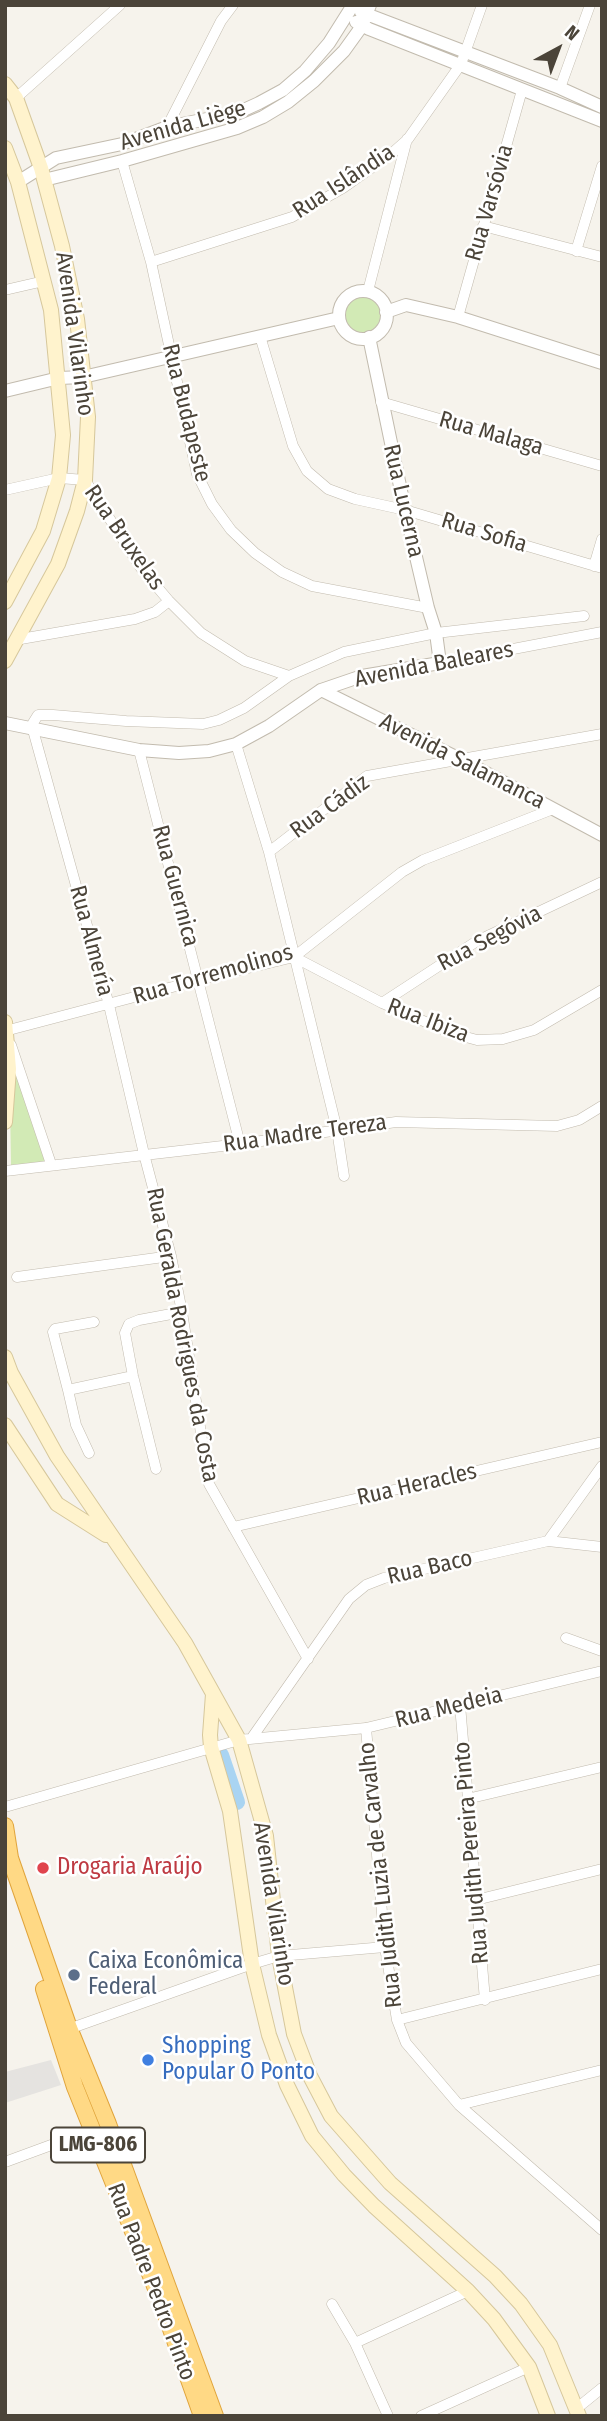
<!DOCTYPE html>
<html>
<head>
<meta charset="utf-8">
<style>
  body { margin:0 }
  #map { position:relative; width:607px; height:2421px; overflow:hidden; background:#f6f3ec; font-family:"Fira Sans Condensed",sans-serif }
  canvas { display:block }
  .frame { position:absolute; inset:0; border:7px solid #4b4439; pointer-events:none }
  .north { position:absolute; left:523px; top:14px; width:70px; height:70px; -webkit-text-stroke:5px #fff; paint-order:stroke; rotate:41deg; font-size:19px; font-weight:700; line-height:28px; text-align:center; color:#4b4439 }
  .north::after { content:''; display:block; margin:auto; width:24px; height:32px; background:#4b4439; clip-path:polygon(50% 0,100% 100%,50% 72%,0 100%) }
</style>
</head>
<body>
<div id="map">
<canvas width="607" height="2421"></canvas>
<div class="frame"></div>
<div class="north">N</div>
</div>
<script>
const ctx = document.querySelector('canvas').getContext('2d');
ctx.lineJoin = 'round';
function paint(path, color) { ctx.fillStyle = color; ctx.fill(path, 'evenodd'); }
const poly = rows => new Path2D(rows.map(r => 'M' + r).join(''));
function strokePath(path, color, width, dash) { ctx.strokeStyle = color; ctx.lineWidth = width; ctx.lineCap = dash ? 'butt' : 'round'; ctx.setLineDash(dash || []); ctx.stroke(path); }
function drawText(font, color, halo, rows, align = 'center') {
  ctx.font = font + ' "Fira Sans Condensed",sans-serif'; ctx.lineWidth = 5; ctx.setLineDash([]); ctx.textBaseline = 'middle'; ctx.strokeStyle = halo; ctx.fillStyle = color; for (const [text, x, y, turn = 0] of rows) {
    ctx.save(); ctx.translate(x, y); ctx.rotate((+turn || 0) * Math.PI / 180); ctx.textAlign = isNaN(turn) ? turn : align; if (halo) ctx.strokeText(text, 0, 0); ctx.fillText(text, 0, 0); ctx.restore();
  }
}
paint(poly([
  [360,293,375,297,384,314,379,328,381,329,373,336,353,334,344,325,341,318,344,304,348,298],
  [9,1044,48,1162,11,1165]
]), '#d2eab5');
paint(poly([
  [51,2060,61,2085,5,2103,5,2072]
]), '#e5e3e0');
strokePath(poly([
  [221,1755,237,1802]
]), '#a9d4f2', 16);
const minor = poly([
  [560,88,590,5],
  [16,98,120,5],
  [167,127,221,21,233,5],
  [122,161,151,262,197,474,212,504,231,530,255,553,282,572,312,586,428,608],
  [483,226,602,257],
  [576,251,602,166],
  [151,262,292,217,343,188,391,154,408,139,461,64,482,5],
  [5,290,44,281],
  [368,291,407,139],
  [458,317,522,90],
  [260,336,293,446,307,471,328,489,355,499,405,510,602,568],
  [381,402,602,466],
  [5,490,59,478,85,480,141,568,169,601,201,633,245,661,289,676],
  [594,566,602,539],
  [15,640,135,619,155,612,169,601],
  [440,663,602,632],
  [236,744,269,852,337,1130,344,1176],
  [139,750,240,1144],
  [269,852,367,776,602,734],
  [294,957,382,1003,451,1033,477,1040,503,1039,534,1030,602,990],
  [382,1003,477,941,602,882],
  [5,1031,199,980,294,957,402,872,423,860,553,809],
  [11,1045,51,1164],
  [5,1171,240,1144,396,1122,557,1126,579,1120,602,1106],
  [17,1277,171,1256],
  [94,1322,55,1329,53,1332,68,1390,133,1376],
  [68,1390,76,1425,89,1453],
  [156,1469,133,1376,125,1333,129,1324,139,1320,182,1312],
  [233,1527,602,1442],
  [548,1541,602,1466],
  [566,1638,602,1651],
  [308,1659,209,1484,182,1312,171,1256,144,1154,109,1005,33,730,33,723,38,715,53,715,126,721,203,724,219,720,244,708,289,676,344,652,436,633,584,616],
  [460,1705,485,2000],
  [366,1728,385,1947,397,2020,406,2043,459,2105,602,2230],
  [251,1739,349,1599,366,1585,384,1578,548,1541,602,1547],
  [467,1799,602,1767],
  [5,1807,239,1740,366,1728,602,1671],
  [476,1900,602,1869],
  [397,2020,602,1969],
  [66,2030,252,1964,279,1956,385,1947],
  [459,2105,602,2070],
  [5,2162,92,2130],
  [332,2304,355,2343,388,2416],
  [355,2343,468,2291],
  [576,2409,602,2388],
  [421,2416,529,2367]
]);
const tertiary = poly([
  [361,12,560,88,602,107],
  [356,22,369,29,602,121],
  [44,180,122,161,237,128,263,117,288,102,314,81,344,51,362,26,370,5],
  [18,182,56,158,122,144,167,127,237,113,259,103,283,90,305,71,329,43,353,5],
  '339 315a24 24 0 1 1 48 0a24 24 0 1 1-48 0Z',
  [386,312,406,305,458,317,602,363],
  [5,391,59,378,83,377,339,318],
  [321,690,462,760,602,835],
  [5,723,139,750,179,753,209,751,236,744,269,726,321,690,362,676,440,663,436,633,428,608,405,510,369,337]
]);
const secondary = poly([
  [5,84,16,98,41,168,62,246,77,319,88,417,85,480,77,511,58,564,5,661],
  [5,148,18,182,51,310,63,435,59,478,43,531,5,602],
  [5,1022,9,1069,5,1122],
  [5,1357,11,1373,57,1456,185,1643,239,1740,266,1836,279,1956,294,2034,310,2076,331,2116,390,2183,495,2276,521,2304,550,2345,579,2416],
  [5,1425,57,1504,106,1535],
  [213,1694,210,1735,211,1747,230,1811,252,1964,269,2035,287,2085,312,2136,344,2175,374,2206,468,2291,494,2319,529,2367,548,2416]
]);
const trunk = poly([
  [5,1826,10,1858,69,2028,108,2124,215,2416],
  [44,1989,75,2087,161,2301,202,2416]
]);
strokePath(minor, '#c2bbae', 11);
strokePath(tertiary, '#c2bbae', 14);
strokePath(secondary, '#d6c79b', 16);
strokePath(trunk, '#e0a43c', 18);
strokePath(minor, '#fff', 10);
strokePath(tertiary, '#fff', 12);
strokePath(secondary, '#fff3cd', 14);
strokePath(trunk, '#ffd985', 16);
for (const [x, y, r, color] of [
  [43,1868,7,"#e0444e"],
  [74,1975,7,"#5c6f8a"],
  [148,2060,7,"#3f7fe0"]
]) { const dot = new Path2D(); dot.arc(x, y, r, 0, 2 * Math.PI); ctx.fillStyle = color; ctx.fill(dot); strokePath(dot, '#fff', 2.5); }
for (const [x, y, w] of [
  [98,2145,94]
]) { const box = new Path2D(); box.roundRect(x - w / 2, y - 17.5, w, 35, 5); ctx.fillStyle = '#fff'; ctx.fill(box); strokePath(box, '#4b4439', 2); }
drawText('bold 21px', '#4b4439', null, [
  ["LMG-806",98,2145]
]);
drawText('23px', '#4b4439', '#fff', [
  ["Avenida Liège",183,126,-16],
  ["Rua Islândia",344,182,-33],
  ["Rua Varsóvia",490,203,-74],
  ["Avenida Vilarinho",74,334,82],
  ["Rua Budapeste",186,413,76],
  ["Rua Malaga",491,434,16],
  ["Rua Lucerna",403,501,77],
  ["Rua Sofia",484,533,17],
  ["Rua Bruxelas",124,538,55],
  ["Avenida Baleares",434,665,-11],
  ["Avenida Salamanca",462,762,27],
  ["Rua Cádiz",330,807,-36],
  ["Rua Guernica",175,886,75],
  ["Rua Segóvia",490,939,-28],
  ["Rua Almería",91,941,75],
  ["Rua Torremolinos",213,975,-16],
  ["Rua Ibiza",428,1021,21],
  ["Rua Madre Tereza",305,1134,-8],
  ["Rua Geralda Rodrigues da Costa",182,1335,79],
  ["Rua Heracles",417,1485,-13],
  ["Rua Baco",430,1568,-13],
  ["Rua Medeia",449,1708,-14],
  ["Rua Judith Pereira Pinto",472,1853,-95],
  ["Rua Judith Luzia de Carvalho",381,1875,-96],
  ["Avenida Vilarinho",273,1904,81],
  ["Rua Padre Pedro Pinto",151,2282,69]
]);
drawText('23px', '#be3a42', '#fff', [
  ["Drogaria Araújo",57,1868]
], 'left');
drawText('23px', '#4e5e75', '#fff', [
  ["Caixa Econômica",88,1962],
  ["Federal",88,1988]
], 'left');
drawText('23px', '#366cbe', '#fff', [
  ["Shopping",162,2047],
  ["Popular O Ponto",162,2073]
], 'left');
</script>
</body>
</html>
